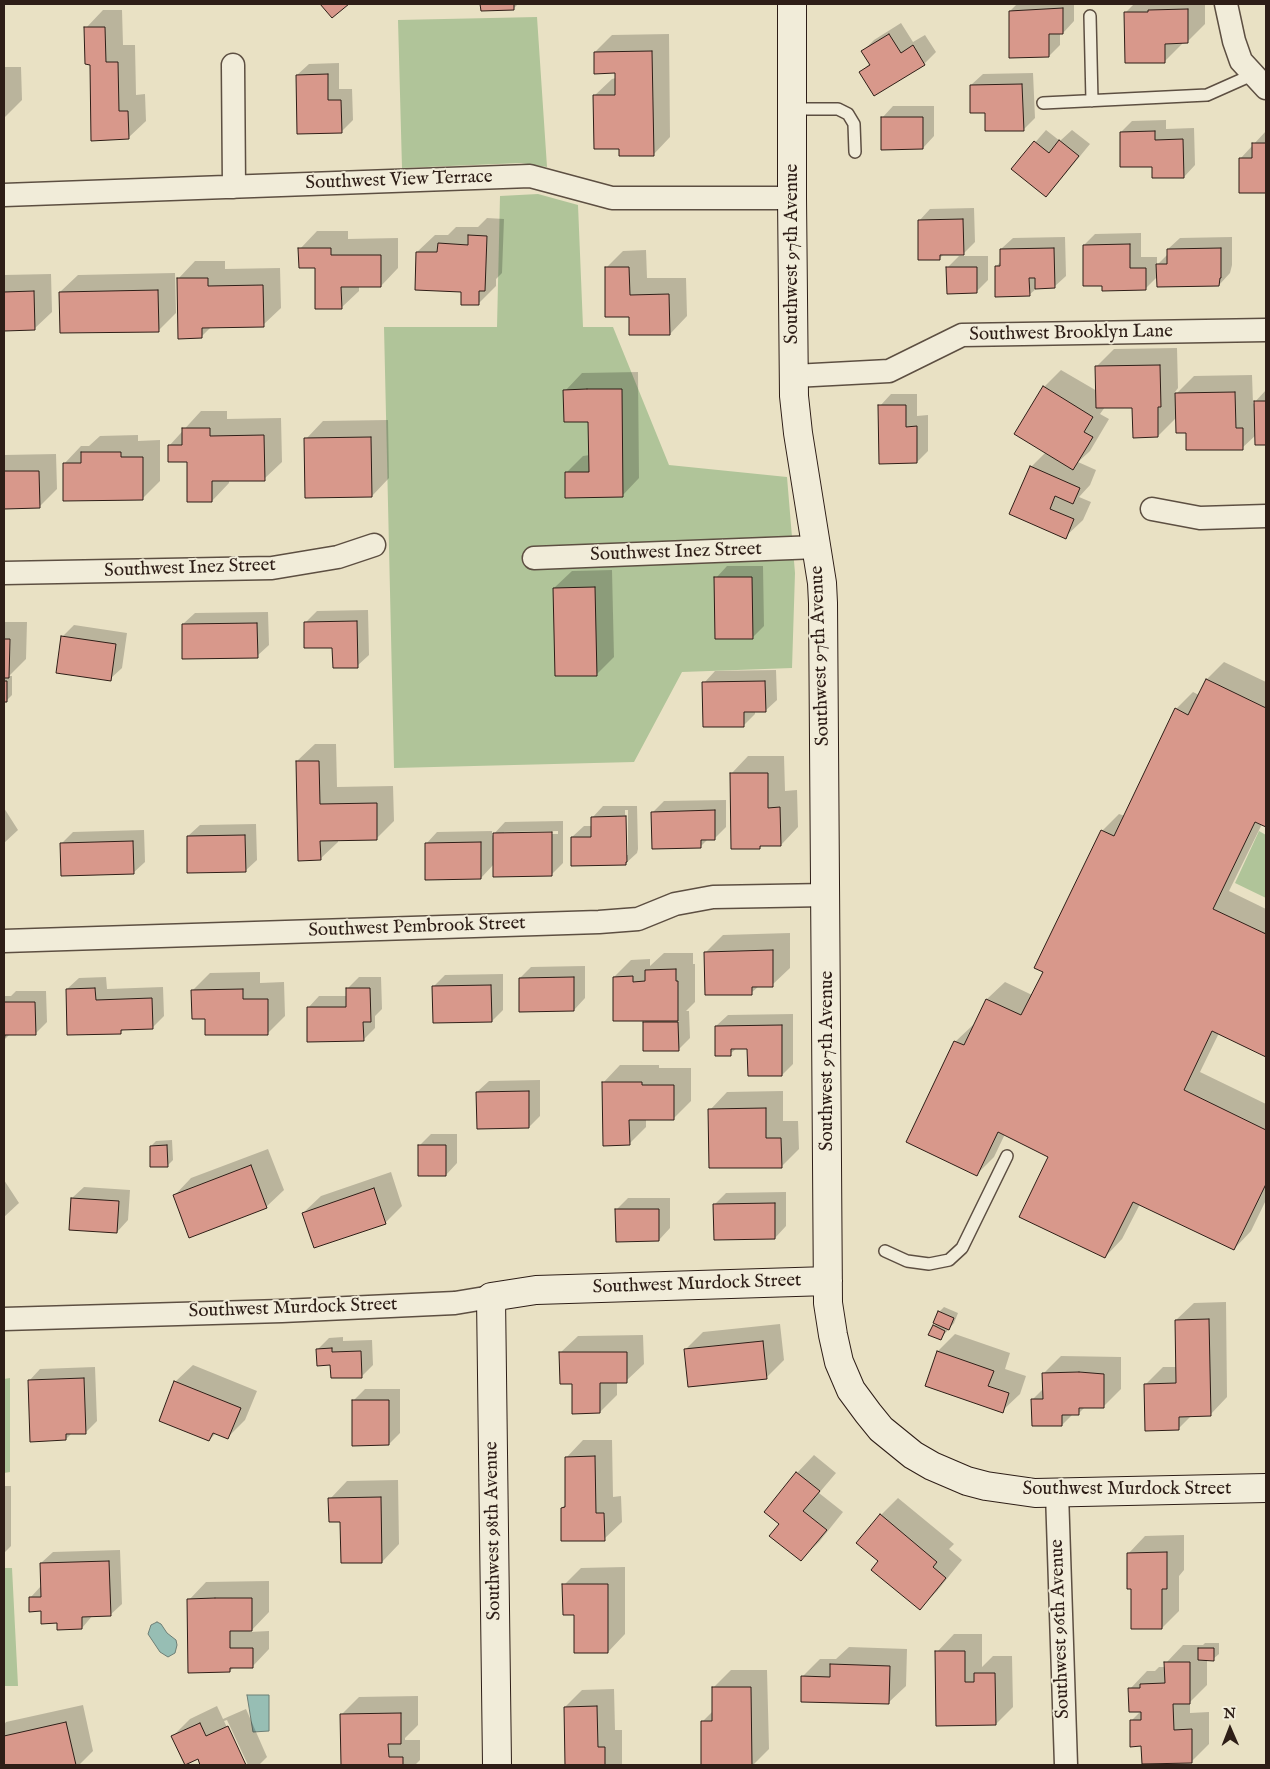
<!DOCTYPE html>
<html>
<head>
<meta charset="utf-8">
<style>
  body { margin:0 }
  #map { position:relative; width:1270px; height:1769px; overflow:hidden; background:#e9e1c4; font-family:"IM FELL English",serif }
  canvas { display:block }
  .frame { position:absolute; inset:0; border:5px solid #2e1e17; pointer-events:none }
  .north { position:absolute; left:1205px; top:1704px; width:50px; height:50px; -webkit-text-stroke:4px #f1ecd9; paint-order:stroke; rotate:359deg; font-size:14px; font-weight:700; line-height:20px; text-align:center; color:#2e1e17 }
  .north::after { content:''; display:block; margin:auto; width:18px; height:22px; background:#2e1e17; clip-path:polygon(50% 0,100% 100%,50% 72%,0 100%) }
</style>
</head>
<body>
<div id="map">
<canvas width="1270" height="1769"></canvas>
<div class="frame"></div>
<div class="north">N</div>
</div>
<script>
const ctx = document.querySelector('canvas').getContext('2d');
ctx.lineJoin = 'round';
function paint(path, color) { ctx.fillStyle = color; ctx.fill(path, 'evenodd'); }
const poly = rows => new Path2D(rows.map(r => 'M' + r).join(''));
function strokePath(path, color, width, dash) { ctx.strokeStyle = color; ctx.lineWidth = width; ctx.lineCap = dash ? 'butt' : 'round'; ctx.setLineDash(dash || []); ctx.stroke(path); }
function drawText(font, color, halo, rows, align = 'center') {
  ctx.font = font + ' "IM FELL English",serif'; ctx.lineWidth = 4; ctx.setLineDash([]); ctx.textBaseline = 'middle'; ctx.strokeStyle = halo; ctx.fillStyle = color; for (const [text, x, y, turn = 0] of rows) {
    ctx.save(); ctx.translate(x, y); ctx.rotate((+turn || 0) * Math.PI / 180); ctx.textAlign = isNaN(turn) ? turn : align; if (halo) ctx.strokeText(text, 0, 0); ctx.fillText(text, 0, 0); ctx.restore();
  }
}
paint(poly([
  [537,17,547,167,521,163,402,168,398,20],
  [538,194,578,205,583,327,613,327,669,465,787,477,795,573,792,668,682,672,634,762,394,768,384,327,497,327,500,196],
  [1259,831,1266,835,1266,898,1235,883],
  [10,1378,10,1472,4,1473,4,1379],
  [4,1568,12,1568,18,1686,4,1686]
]), '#b0c499');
const water = poly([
  [157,1622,161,1624,167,1633,176,1640,177,1645,175,1653,168,1657,160,1652,148,1634,151,1625,157,1622],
  [247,1695,269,1695,269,1731,253,1732,247,1695]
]);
paint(water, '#97beb4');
strokePath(water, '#6d7e75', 1);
paint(poly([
  [482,4,518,4,513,9,482,9],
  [1017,4,1074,4,1074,21,1063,33,1060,33,1060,45,1049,56,1010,11],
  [1134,4,1205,4,1205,24,1187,42,1182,42,1182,44,1165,61,1125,13],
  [103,10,122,10,123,45,135,45,136,95,145,94,146,121,128,138,91,64,86,28],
  [901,23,913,42,925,35,936,52,924,64,874,95,860,73,870,63,863,51,874,40],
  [669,34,670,137,653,155,621,147,594,96,612,79,616,78,616,72,595,52,612,35],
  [339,63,339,89,352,89,353,120,341,132,297,75,309,64],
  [4,67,21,67,22,100,5,117],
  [1033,73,1035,118,1024,129,971,85,983,74],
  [893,106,934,106,934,136,923,148,882,118],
  [1166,120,1166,129,1194,128,1195,165,1184,177,1153,165,1121,132,1132,121],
  [1046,130,1060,141,1072,130,1090,144,1057,184,1046,196,1012,169],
  [1266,131,1266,192,1241,192,1240,159],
  [974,208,975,242,964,253,944,254,940,258,919,221,930,209],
  [487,218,504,219,502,273,496,279,496,286,478,304,417,252,435,235,448,235,456,227,478,227],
  [317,231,348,231,348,239,398,238,398,268,381,286,359,286,359,291,341,308,316,267,300,249],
  [1141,233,1141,257,1157,257,1157,265,1168,254,1168,249,1180,238,1232,237,1232,265,1230,273,1219,285,1158,276,1145,289,1103,284,1084,245,1095,234],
  [1065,237,1066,276,1054,287,1037,288,1029,295,996,267,1001,261,1001,249,1013,238],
  [646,250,647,278,686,278,687,316,670,334,630,315,606,268,623,251],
  [959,256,988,256,988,280,976,292,947,268],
  [195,261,225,261,225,269,280,268,281,308,263,325,212,326,201,337,178,279],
  [175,273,176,313,158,331,60,292,78,275],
  [51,274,52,312,34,329,4,330,4,275],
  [1177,348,1178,388,1175,392,1175,395,1194,376,1252,375,1253,404,1266,390,1266,444,1256,444,1256,435,1242,448,1177,417,1158,436,1133,406,1105,407,1100,414,1109,419,1090,451,1078,462,1096,470,1090,485,1079,497,1091,502,1083,520,1065,537,1011,513,1031,467,1046,452,1044,387,1061,370,1097,391,1096,367,1114,349],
  [638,372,639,478,622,496,566,473,583,456,590,455,589,420,565,391,582,373],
  [891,394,917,394,917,416,928,415,928,451,917,462,880,406],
  [201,411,227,411,227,419,281,418,282,462,264,479,229,480,229,483,212,501,188,461,169,446],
  [388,420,389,478,372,496,306,439,323,421],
  [138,435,138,441,160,440,160,481,143,498,64,464,81,446,89,446,100,436],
  [56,454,57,489,39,507,4,507,4,455],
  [727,566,763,566,764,626,752,638,716,578],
  [612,570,614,657,596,675,554,588,572,571],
  [368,610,369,655,357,666,305,623,317,611],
  [268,612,269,645,257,656,183,624,195,613],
  [4,622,27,622,26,659,9,676,12,676,12,695,7,700,4,700],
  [74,625,127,633,122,668,110,679,62,637],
  [1224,662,1266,682,1266,826,1262,824,1229,891,1266,909,1266,1055,1219,1033,1200,1072,1266,1104,1266,1200,1251,1231,1234,1249,1140,1204,1122,1239,1105,1257,1050,1156,1005,1134,994,1157,977,1174,955,1042,973,1025,975,1025,987,999,1005,982,1032,995,1044,971,1102,831,1119,814,1125,816,1176,709,1193,692,1199,695,1207,679],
  [776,670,777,700,765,711,755,711,755,714,744,725,704,683,715,671],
  [315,744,336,744,337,787,393,786,394,821,377,838,338,839,338,842,320,859,297,761],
  [748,756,784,756,785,791,797,790,798,827,781,845,762,845,760,848,731,774],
  [726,800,726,827,714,839,708,839,700,847,653,812,664,801],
  [603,806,637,806,638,849,637,853,625,864,572,837,584,826,592,826,592,818],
  [625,810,628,810,628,855,626,855],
  [4,808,18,830,4,843],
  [563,821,563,863,552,874,494,864,481,878,426,844,437,832,492,831,492,836,505,822],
  [558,831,558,834,504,834,504,832],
  [256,824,257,860,245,871,188,836,200,825],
  [144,830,145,862,133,873,62,843,73,832],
  [790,933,790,968,772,985,759,986,751,993,706,952,723,935],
  [664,953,693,953,693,964,695,964,695,1002,686,1011,689,1011,690,1038,678,1050,644,1023,647,1019,614,977,631,960,650,959,650,966],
  [585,966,585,998,574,1010,520,978,531,967],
  [260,972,260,983,284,982,285,1016,267,1034,206,1018,193,990,210,973],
  [503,974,503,1010,492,1021,433,987,445,975],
  [106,977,107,989,163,987,164,1016,152,1028,125,1028,120,1033,67,989,79,978],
  [359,977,381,977,382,1009,375,1016,375,1028,363,1040,308,1008,319,996,347,996,347,989],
  [16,991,46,991,47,1022,35,1034,10,1034,4,1040,4,996,11,996],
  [793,1014,793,1064,782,1075,748,1048,737,1048,730,1054,716,1026,728,1015],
  [620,1065,659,1065,659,1068,691,1068,691,1101,674,1118,646,1118,646,1127,629,1144,603,1083],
  [540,1080,540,1116,529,1127,477,1092,489,1081],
  [783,1091,783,1121,798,1121,799,1149,781,1167,710,1110,727,1092],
  [431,1134,457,1134,457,1163,446,1175,419,1146],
  [172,1140,173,1160,167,1166,151,1146,156,1141],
  [268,1149,284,1190,266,1207,174,1196,191,1178],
  [391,1172,402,1206,385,1223,303,1213,321,1196],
  [4,1180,19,1203,4,1217],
  [84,1187,130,1190,128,1220,117,1232,72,1198],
  [786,1192,786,1226,775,1238,714,1205,726,1193],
  [628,1198,670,1198,670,1228,659,1240,616,1210],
  [1226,1302,1227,1397,1210,1415,1192,1415,1178,1429,1146,1384,1163,1367,1177,1367,1176,1320,1194,1303],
  [944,1307,958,1313,954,1323,941,1338,934,1326,937,1323,939,1312],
  [780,1324,784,1360,766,1378,685,1350,703,1332],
  [955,1334,1010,1353,1005,1369,1026,1376,1020,1394,1002,1411,938,1351],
  [643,1335,644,1364,626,1381,617,1382,617,1395,600,1412,573,1382,560,1353,578,1336],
  [343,1337,343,1341,372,1340,373,1365,361,1377,332,1364,318,1349,329,1338],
  [1061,1356,1121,1357,1121,1389,1104,1406,1086,1406,1079,1413,1073,1414,1062,1425,1032,1400,1044,1388,1044,1373],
  [193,1365,257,1391,245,1420,228,1437,216,1433,209,1440,175,1382],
  [95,1367,97,1421,86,1432,72,1433,66,1439,29,1381,40,1369],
  [365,1389,400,1389,400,1433,389,1444,353,1401],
  [583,1440,612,1440,613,1497,621,1496,622,1522,604,1539,562,1508,567,1503,566,1458],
  [814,1455,836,1473,819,1493,843,1512,819,1542,801,1559,780,1524,765,1512,797,1473],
  [398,1480,399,1544,382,1562,342,1521,330,1499,347,1481],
  [4,1486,11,1486,11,1546,4,1553],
  [898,1498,954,1544,949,1549,962,1560,937,1591,920,1608,880,1561,881,1515],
  [1184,1535,1184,1570,1179,1576,1179,1611,1162,1628,1132,1588,1128,1554,1145,1536],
  [120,1550,122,1604,110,1615,93,1615,82,1628,42,1610,30,1598,42,1585,41,1563,53,1552],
  [625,1567,625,1634,608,1652,575,1614,564,1585,581,1568],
  [269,1581,269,1612,250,1632,269,1631,269,1649,252,1667,234,1667,230,1671,189,1600,206,1582],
  [954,1634,982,1634,982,1667,993,1656,1012,1656,1013,1707,996,1724,937,1652],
  [1205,1643,1219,1643,1219,1654,1213,1659,1207,1659,1207,1685,1190,1702,1190,1713,1209,1712,1209,1744,1192,1761,1143,1745,1131,1721,1141,1711,1130,1689,1147,1671,1155,1671,1159,1667,1166,1667,1166,1663,1183,1645,1203,1645],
  [849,1647,907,1649,906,1686,888,1703,803,1676,820,1659,836,1659],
  [731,1670,767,1670,769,1749,753,1765,703,1765,702,1722,714,1710,713,1688],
  [614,1689,615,1730,622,1730,622,1764,621,1765,566,1765,565,1707,582,1690],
  [418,1696,418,1725,405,1738,405,1740,420,1740,420,1760,415,1765,342,1765,342,1714,359,1697],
  [83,1705,93,1751,79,1765,4,1765,4,1725,6,1722],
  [217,1706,223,1719,246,1709,267,1757,259,1765,248,1765,227,1720,224,1721,245,1765,199,1765,201,1763,198,1757,173,1736,190,1719]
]), '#0003');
const building = poly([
  [320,4,349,4,332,18,320,4],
  [480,4,514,4,514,10,481,11,480,4],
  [1063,8,1063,34,1049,34,1049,57,1009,58,1009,11,1063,8],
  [1188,9,1188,43,1165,44,1165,63,1125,63,1124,12,1148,12,1148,10,1188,9],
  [84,27,105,27,106,62,118,62,119,111,128,111,129,139,91,141,90,65,85,64,84,27],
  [889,34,901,53,913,45,925,65,874,96,859,72,870,65,861,51,889,34],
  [652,51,654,156,619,156,619,149,594,149,593,95,615,95,615,73,594,74,594,52,652,51],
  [328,74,328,100,341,100,342,133,297,134,296,75,328,74],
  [1022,84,1024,131,985,131,985,113,970,113,970,85,1022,84],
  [881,117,923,117,923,149,881,150,881,117],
  [1155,131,1155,140,1183,139,1184,178,1152,178,1152,167,1120,167,1120,132,1155,131],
  [1059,140,1079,156,1046,197,1011,169,1034,141,1049,153,1059,140],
  [1252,143,1266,143,1266,193,1239,193,1239,158,1252,158,1252,143],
  [963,219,964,255,940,255,940,260,918,260,918,220,963,219],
  [468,235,487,236,485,291,479,291,479,305,461,305,461,292,415,290,416,252,437,252,438,243,468,245,468,235],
  [1130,244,1130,268,1146,268,1146,290,1102,291,1102,286,1083,286,1083,245,1130,244],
  [298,248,331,248,331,255,381,255,381,287,341,287,342,309,315,309,315,268,299,268,298,248],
  [1054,248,1055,288,1035,289,1035,278,1029,278,1030,296,995,297,995,266,1000,266,1000,249,1054,248],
  [1221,248,1221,278,1220,278,1219,286,1157,287,1156,264,1167,264,1167,249,1221,248],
  [605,267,629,267,630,295,669,294,670,335,629,335,629,317,605,317,605,267],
  [946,267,977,267,977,293,947,294,946,267],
  [177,278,208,278,208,286,263,285,264,327,202,328,202,338,178,339,177,278],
  [158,290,159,332,60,333,59,292,158,290],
  [34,291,35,330,4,331,4,292,34,291],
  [1160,365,1161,407,1158,407,1158,437,1133,438,1132,408,1096,408,1095,366,1160,365],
  [1043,386,1093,417,1084,432,1093,437,1073,470,1014,434,1043,386],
  [587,389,622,389,623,497,565,498,565,472,589,472,588,422,564,422,563,390,587,389],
  [1235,392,1236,428,1243,428,1243,450,1186,450,1186,433,1176,433,1175,393,1235,392],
  [1254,401,1266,401,1266,445,1255,445,1254,401],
  [878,405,906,405,906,427,917,426,917,463,879,464,878,405],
  [182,428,210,428,210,436,264,435,265,481,212,481,212,502,187,502,187,462,168,462,168,445,182,445,182,428],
  [371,437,372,497,305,498,304,438,371,437],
  [81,452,121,452,121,457,143,457,143,500,63,501,63,463,81,463,81,452],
  [1030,466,1080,488,1073,504,1055,496,1050,509,1074,519,1066,539,1009,514,1030,466],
  [4,471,39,471,40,508,4,509,4,471],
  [714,577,752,577,753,639,715,639,714,577],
  [595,587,597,676,555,676,553,588,595,587],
  [357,621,358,668,333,668,332,648,304,648,304,622,357,621],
  [257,623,258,658,182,659,182,624,257,623],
  [61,636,116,644,111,681,56,673,61,636],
  [4,639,10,639,9,678,4,678,4,639],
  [1206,679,1266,708,1266,827,1255,822,1213,909,1266,934,1266,1057,1212,1031,1184,1090,1266,1130,1266,1184,1234,1250,1133,1202,1105,1258,1019,1217,1048,1157,998,1132,977,1176,906,1142,954,1041,964,1045,986,999,1021,1015,1043,972,1034,968,1101,830,1114,836,1175,708,1188,715,1206,679],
  [4,681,7,681,7,702,4,702,4,681],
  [765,681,766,712,744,712,744,727,703,727,702,682,765,681],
  [296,761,319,761,320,804,377,803,377,840,320,841,321,860,298,861,296,761],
  [730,773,768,773,768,808,780,807,781,846,760,846,760,849,731,849,730,773],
  [715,810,715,840,701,840,701,848,652,849,651,812,715,810],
  [626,816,627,862,626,862,626,865,571,866,571,837,591,837,591,817,626,816],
  [552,832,552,876,493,877,493,833,552,832],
  [245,835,246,872,187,873,187,836,245,835],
  [133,841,134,874,61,876,60,843,133,841],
  [481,842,481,879,425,880,425,843,481,842],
  [773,950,773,987,752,987,752,995,705,995,704,952,773,950],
  [676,969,676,981,678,981,678,1021,613,1021,613,977,633,976,633,982,645,981,645,970,676,969],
  [574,977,574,1011,519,1012,519,978,574,977],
  [491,985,492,1022,433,1023,432,986,491,985],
  [95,988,96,1000,152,998,153,1029,121,1030,121,1034,67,1035,66,989,95,988],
  [346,988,370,988,371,1022,363,1022,364,1041,307,1042,307,1007,346,1007,346,988],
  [243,989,243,999,268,999,268,1035,205,1035,205,1019,192,1019,191,990,243,989],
  [4,1002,35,1002,36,1035,5,1035,4,1041,4,1002],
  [643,1022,678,1022,679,1051,643,1051,643,1022],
  [782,1025,782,1076,748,1076,747,1049,731,1049,731,1056,715,1056,715,1026,782,1025],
  [602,1082,642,1082,642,1085,674,1085,674,1120,629,1120,630,1145,603,1146,602,1082],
  [529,1091,529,1128,477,1129,476,1092,529,1091],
  [766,1108,766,1138,781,1138,782,1168,709,1168,708,1109,766,1108],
  [167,1145,168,1167,150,1167,150,1146,167,1145],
  [418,1145,446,1145,446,1176,418,1176,418,1145],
  [251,1165,267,1208,189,1238,173,1195,251,1165],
  [374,1188,386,1224,314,1248,302,1213,374,1188],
  [71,1198,119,1201,117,1233,69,1230,71,1198],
  [775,1203,775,1239,714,1240,713,1204,775,1203],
  [615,1209,659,1209,659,1241,616,1242,615,1209],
  [938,1311,954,1318,949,1330,933,1323,938,1311],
  [1209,1319,1211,1416,1179,1417,1179,1430,1145,1431,1144,1384,1176,1383,1175,1320,1209,1319],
  [933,1325,945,1331,941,1340,928,1335,933,1325],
  [763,1341,767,1379,688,1387,684,1349,763,1341],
  [332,1348,332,1352,361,1351,362,1378,331,1378,330,1365,317,1366,316,1349,332,1348],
  [937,1351,994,1371,988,1386,1009,1393,1003,1413,925,1386,937,1351],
  [559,1352,627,1352,627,1383,600,1383,600,1413,572,1414,572,1384,560,1384,559,1352],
  [1079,1372,1104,1374,1104,1408,1079,1408,1079,1415,1062,1415,1062,1426,1032,1426,1031,1399,1043,1399,1042,1373,1079,1372],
  [84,1378,86,1434,66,1434,66,1440,30,1442,28,1380,84,1378],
  [174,1381,241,1408,228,1439,213,1433,209,1441,159,1421,174,1381],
  [352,1400,389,1400,389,1445,352,1446,352,1400],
  [595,1456,596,1513,604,1513,605,1541,561,1541,561,1508,565,1507,565,1457,595,1456],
  [796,1472,820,1491,803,1511,827,1530,801,1561,769,1536,779,1524,764,1512,796,1472],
  [381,1497,382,1563,341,1563,340,1522,329,1522,328,1498,381,1497],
  [880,1514,937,1562,933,1567,946,1578,920,1610,871,1570,878,1561,856,1543,880,1514],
  [1167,1552,1167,1589,1162,1589,1162,1629,1131,1629,1131,1589,1127,1589,1127,1553,1167,1552],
  [109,1561,111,1616,82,1617,82,1629,57,1630,57,1623,41,1624,41,1611,29,1612,29,1597,41,1597,40,1563,109,1561],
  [562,1584,608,1584,608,1653,574,1653,574,1615,563,1615,562,1584],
  [215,1598,252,1598,252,1631,230,1631,230,1648,253,1648,253,1668,230,1668,230,1672,188,1673,187,1599,215,1598],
  [1198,1648,1214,1648,1214,1661,1198,1660,1198,1648],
  [935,1651,965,1651,965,1682,974,1682,974,1673,995,1673,996,1725,936,1726,935,1651],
  [1164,1662,1190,1662,1190,1704,1173,1704,1174,1730,1192,1729,1192,1763,1142,1764,1141,1746,1130,1747,1130,1720,1141,1720,1141,1712,1129,1712,1128,1688,1140,1688,1140,1684,1165,1683,1164,1662],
  [830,1664,890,1666,889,1704,801,1702,801,1676,830,1677,830,1664],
  [712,1687,751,1687,752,1765,701,1765,701,1721,712,1721,712,1687],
  [597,1706,598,1747,605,1747,605,1765,565,1765,564,1707,597,1706],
  [401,1713,401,1744,388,1744,389,1757,403,1757,403,1765,341,1765,340,1714,401,1713],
  [66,1722,76,1765,4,1765,4,1736,66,1722],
  [200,1723,206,1736,228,1726,246,1765,199,1765,200,1765,198,1759,185,1765,171,1736,200,1723]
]);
paint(building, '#d8988b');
strokePath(building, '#2e1e17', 1);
const lane = poly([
  [1090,16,1092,101],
  [1043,103,1207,95,1252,75],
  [792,109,838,109,848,114,854,124,855,152],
  [885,1251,907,1261,929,1264,949,1260,962,1248,1007,1156]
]);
const street = poly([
  [1226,4,1234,41,1241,61,1266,88],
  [233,65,234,187],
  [4,195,530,176,612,198,792,198],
  [794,376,889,371,962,335,1266,330],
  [1152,509,1200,518,1266,516],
  [534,558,817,547],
  [4,573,272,568,338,557,374,545],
  [4,941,599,922,638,919,675,904,713,897,826,895],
  [4,1319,282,1311,455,1303,491,1297],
  [1057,1493,1066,1765]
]);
const secondary = poly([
  [792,4,792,198,794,396,798,433,822,583,823,603,828,1303,833,1335,839,1362,851,1390,868,1413,881,1429,913,1455,932,1466,967,1481,986,1486,1035,1493,1266,1488],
  [497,1765,491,1297,536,1290,828,1281]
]);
strokePath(lane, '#5d4f42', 14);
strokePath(street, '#5d4f42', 25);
strokePath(secondary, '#2e1e17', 30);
strokePath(lane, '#f1ecd9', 11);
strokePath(street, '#f1ecd9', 22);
strokePath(secondary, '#f1ecd9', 28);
drawText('19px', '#2e1e17', '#f1ecd9', [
  ["Southwest View Terrace",399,181,-2],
  ["Southwest 97th Avenue",793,254,-90],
  ["Southwest Brooklyn Lane",1071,334,-1],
  ["Southwest Inez Street",676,553,-2],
  ["Southwest Inez Street",190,569,-2],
  ["Southwest 97th Avenue",821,656,-92],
  ["Southwest Pembrook Street",417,928,-2],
  ["Southwest 97th Avenue",828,1061,-90],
  ["Southwest Murdock Street",697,1285,-2],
  ["Southwest Murdock Street",293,1309,-2],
  ["Southwest Murdock Street",1127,1490],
  ["Southwest 98th Avenue",494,1531,-91],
  ["Southwest 96th Avenue",1061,1629,-92]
]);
</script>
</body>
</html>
